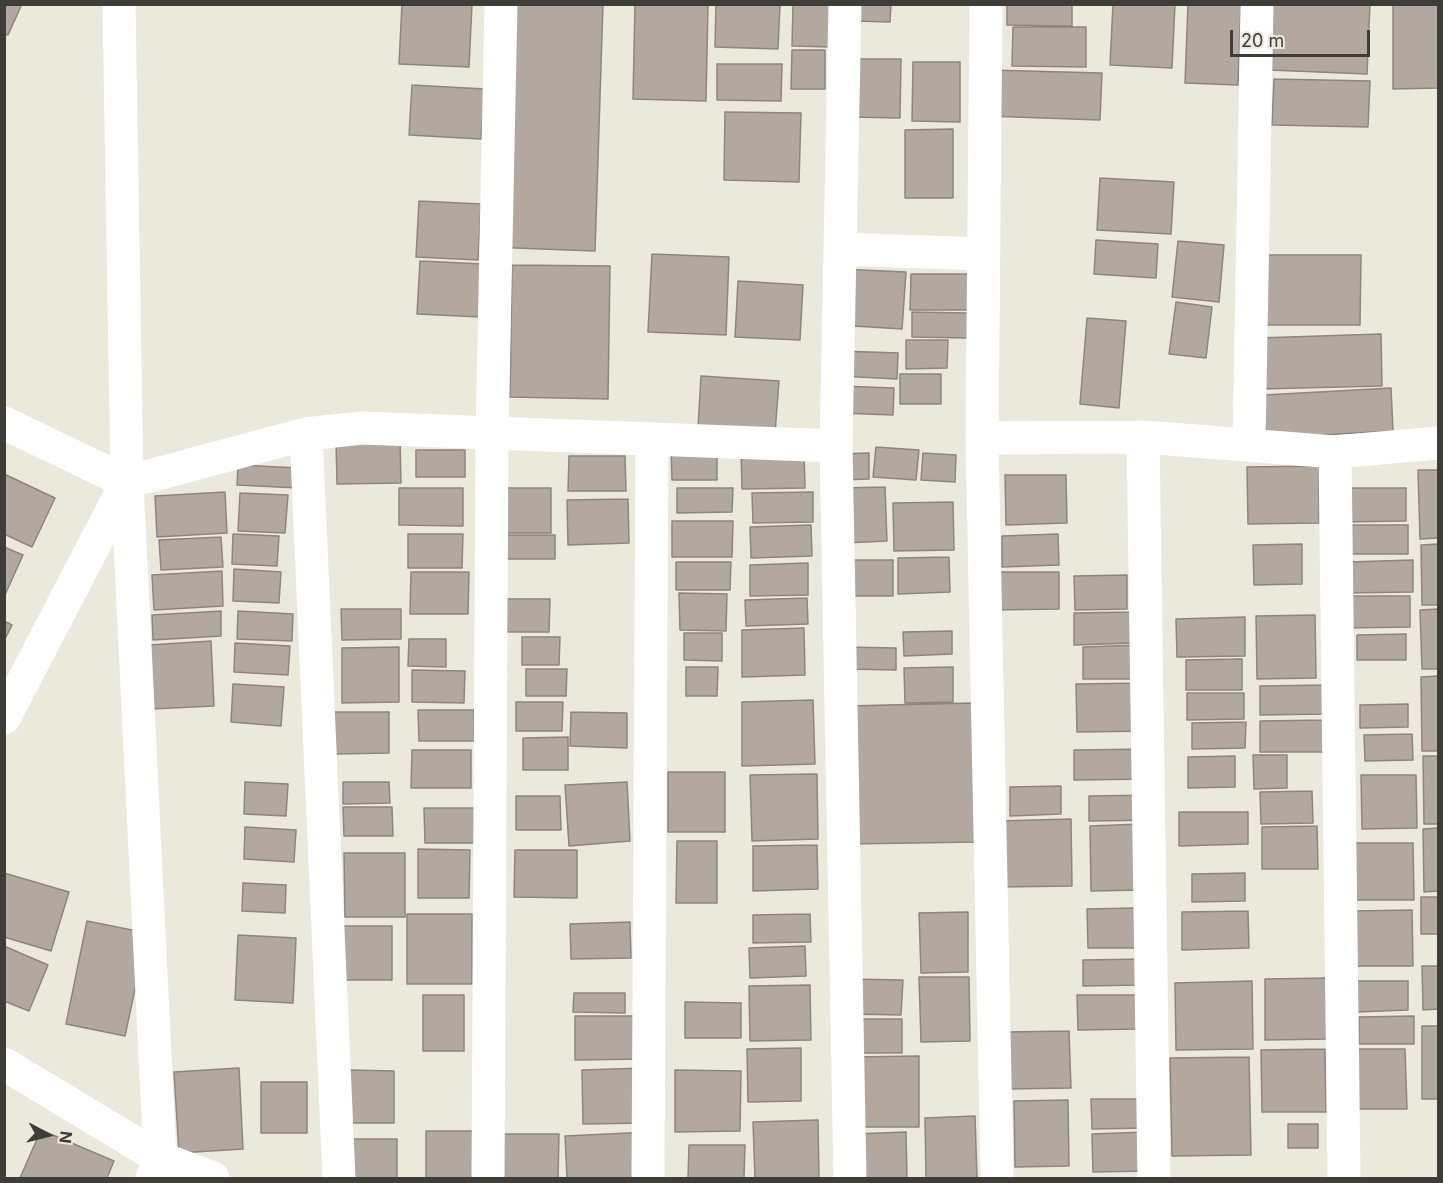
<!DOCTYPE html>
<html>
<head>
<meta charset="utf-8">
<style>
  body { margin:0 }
  #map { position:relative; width:1443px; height:1183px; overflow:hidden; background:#ebe9dc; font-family:Inter,sans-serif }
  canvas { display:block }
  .frame { position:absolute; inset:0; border:6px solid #3e3d38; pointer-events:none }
  .north { position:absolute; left:18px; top:1105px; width:60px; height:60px; -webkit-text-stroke:4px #ebe9dc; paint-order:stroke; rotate:97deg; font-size:16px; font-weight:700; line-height:24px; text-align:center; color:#3e3d38 }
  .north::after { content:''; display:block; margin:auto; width:21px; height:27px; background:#3e3d38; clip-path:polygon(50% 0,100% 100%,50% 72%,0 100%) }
  .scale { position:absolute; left:1230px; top:30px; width:140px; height:27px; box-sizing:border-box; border:3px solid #3e3d38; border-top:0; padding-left:8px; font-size:18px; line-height:21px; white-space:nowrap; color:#3e3d38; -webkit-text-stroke:4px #ebe9dc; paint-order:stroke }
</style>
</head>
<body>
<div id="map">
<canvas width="1443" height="1183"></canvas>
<div class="frame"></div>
<div class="north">N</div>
<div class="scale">20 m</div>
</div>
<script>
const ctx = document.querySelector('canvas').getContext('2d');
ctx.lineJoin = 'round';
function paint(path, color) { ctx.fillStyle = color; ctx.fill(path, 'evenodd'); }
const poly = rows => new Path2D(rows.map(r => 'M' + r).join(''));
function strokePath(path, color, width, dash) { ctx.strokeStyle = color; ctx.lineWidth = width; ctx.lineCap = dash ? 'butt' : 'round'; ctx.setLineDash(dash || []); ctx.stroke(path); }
const building = poly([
  [4,4,22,4,8,35,4,34,4,4],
  [402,4,472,4,469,67,399,64,402,4],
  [496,4,603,4,595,251,488,247,496,4],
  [635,4,708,4,706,101,633,99,635,4],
  [716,4,780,4,778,49,715,47,716,4],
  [855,4,891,4,890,22,855,21,855,4],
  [1007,4,1072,4,1072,26,1007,25,1007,4],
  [1113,4,1175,4,1172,68,1110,65,1113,4],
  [1188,4,1241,4,1238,85,1185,83,1188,4],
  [1271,4,1370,4,1367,74,1269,70,1271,4],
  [1393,4,1438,4,1438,88,1393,89,1393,4],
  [793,5,830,5,830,47,792,46,793,5],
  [1013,27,1086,27,1086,67,1012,66,1013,27],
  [792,50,825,50,825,89,791,89,792,50],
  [851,59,901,59,900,118,849,117,851,59],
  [913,62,960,62,960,122,912,121,913,62],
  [717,64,782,64,781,101,717,100,717,64],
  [989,70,1102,73,1100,120,987,116,989,70],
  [1274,79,1370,81,1368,127,1272,125,1274,79],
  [412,85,485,89,481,139,409,135,412,85],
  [725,112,801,113,799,182,724,180,725,112],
  [953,129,953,198,905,198,905,130,953,129],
  [1100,178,1174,182,1171,234,1097,230,1100,178],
  [419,201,481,204,478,260,416,257,419,201],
  [1096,240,1158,244,1156,278,1094,274,1096,240],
  [1178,241,1224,245,1219,302,1172,297,1178,241],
  [652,254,729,257,726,335,648,332,652,254],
  [1254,255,1361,255,1360,325,1253,325,1254,255],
  [420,261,483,264,480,317,417,314,420,261],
  [512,265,610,266,608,399,510,397,512,265],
  [841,269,906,272,902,329,838,325,841,269],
  [911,274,973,274,972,310,910,310,911,274],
  [738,281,803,285,800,340,735,337,738,281],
  [1176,302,1212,307,1206,358,1169,354,1176,302],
  [912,312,968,313,968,338,912,337,912,312],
  [1087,318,1126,321,1119,408,1080,404,1087,318],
  [1381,334,1382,386,1260,389,1258,338,1381,334],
  [906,340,948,340,947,368,906,369,906,340],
  [840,351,898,353,897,379,839,376,840,351],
  [900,374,941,374,941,404,900,404,900,374],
  [701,376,779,381,775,433,698,428,701,376],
  [840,386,894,388,893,415,839,413,840,386],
  [1391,388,1393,431,1266,438,1264,395,1391,388],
  [400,440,401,483,337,484,336,441,400,440],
  [876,447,919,450,916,480,873,477,876,447],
  [671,449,717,449,717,480,672,480,671,449],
  [804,449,805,488,742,489,741,451,804,449],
  [416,450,465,450,465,477,416,477,416,450],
  [869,453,869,479,841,480,840,454,869,453],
  [923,453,956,455,955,482,921,480,923,453],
  [569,456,625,456,626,491,568,491,569,456],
  [238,465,299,468,298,488,237,485,238,465],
  [1319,466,1319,523,1248,524,1247,467,1319,466],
  [1418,470,1438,470,1438,538,1420,539,1418,470],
  [4,474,55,498,32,547,4,534,4,474],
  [1005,475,1066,475,1067,523,1006,525,1005,475],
  [885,487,887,541,844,543,842,488,885,487],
  [399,488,463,488,463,526,399,525,399,488],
  [497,488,551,488,551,533,496,533,497,488],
  [677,488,733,488,732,512,677,513,677,488],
  [1343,488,1406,488,1406,521,1343,522,1343,488],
  [225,492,227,533,157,537,155,496,225,492],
  [813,492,813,522,753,523,752,493,813,492],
  [240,493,288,495,285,533,238,531,240,493],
  [628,499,629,543,568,545,567,500,628,499],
  [953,502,954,550,894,551,893,503,953,502],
  [672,521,733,521,732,557,672,557,672,521],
  [811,525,812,556,751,558,750,527,811,525],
  [1344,525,1408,525,1408,554,1345,554,1344,525],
  [233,534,279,536,277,566,232,564,233,534],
  [408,534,463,534,462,568,408,568,408,534],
  [1058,534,1059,565,1002,567,1002,536,1058,534],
  [505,535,555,535,555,559,505,559,505,535],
  [221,537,223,567,161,570,159,540,221,537],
  [1302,544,1302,584,1254,585,1253,545,1302,544],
  [1438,544,1438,605,1422,605,1421,545,1438,544],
  [4,547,23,555,4,597,4,547],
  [949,557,950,592,898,594,898,558,949,557],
  [844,560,893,560,893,596,843,596,844,560],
  [1413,560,1413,592,1348,593,1348,562,1413,560],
  [676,562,731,562,730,590,676,590,676,562],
  [808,563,808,595,750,596,750,565,808,563],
  [234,569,281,572,279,603,233,601,234,569],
  [222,571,223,606,154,610,152,575,222,571],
  [411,572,469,572,468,614,410,614,411,572],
  [992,572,1059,572,1059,609,993,610,992,572],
  [1127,575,1127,609,1075,610,1074,576,1127,575],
  [679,593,727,594,726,631,680,630,679,593],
  [1346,596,1410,596,1410,627,1346,628,1346,596],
  [807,598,808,624,746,626,745,600,807,598],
  [507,599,550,599,549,632,507,632,507,599],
  [341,609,401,609,401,639,342,640,341,609],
  [1438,609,1438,669,1422,669,1420,610,1438,609],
  [221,611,221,636,153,640,152,615,221,611],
  [238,611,293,614,292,641,237,639,238,611],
  [1134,612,1135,643,1074,645,1074,613,1134,612],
  [1315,615,1316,678,1257,679,1256,616,1315,615],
  [1245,617,1245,656,1177,657,1176,619,1245,617],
  [4,621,12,625,4,641,4,621],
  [804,628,805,675,742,677,742,630,804,628],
  [952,631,952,654,904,656,903,632,952,631],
  [684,633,722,633,722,661,684,660,684,633],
  [1406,634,1406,660,1357,660,1357,635,1406,634],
  [522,637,560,637,559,665,522,665,522,637],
  [409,639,446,639,446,667,408,666,409,639],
  [211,641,214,706,152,709,149,645,211,641],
  [235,643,290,646,288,675,234,672,235,643],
  [1140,645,1140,679,1083,679,1083,647,1140,645],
  [399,647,399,702,342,703,342,648,399,647],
  [846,647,896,648,896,670,846,669,846,647],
  [1242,659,1242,690,1186,690,1186,660,1242,659],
  [686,667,718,667,717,696,686,696,686,667],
  [953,667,953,702,905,703,904,668,953,667],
  [526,669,567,669,566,696,526,696,526,669],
  [412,670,465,671,464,703,412,702,412,670],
  [1438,676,1438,751,1422,751,1421,677,1438,676],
  [1149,683,1150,731,1077,732,1076,684,1149,683],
  [233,684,284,687,281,726,231,722,233,684],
  [1328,685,1328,714,1260,715,1260,686,1328,685],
  [1187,693,1244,693,1244,719,1187,720,1187,693],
  [813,700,815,764,742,766,742,702,813,700],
  [516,702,563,702,562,731,516,731,516,702],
  [972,703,975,842,848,844,846,706,972,703],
  [1408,704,1408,727,1360,728,1360,705,1408,704],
  [418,710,474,710,474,741,419,741,418,710],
  [333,712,389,712,389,753,334,754,333,712],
  [571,712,627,713,627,748,570,746,571,712],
  [1326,720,1327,752,1260,752,1260,721,1326,720],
  [1246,722,1245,748,1192,749,1192,723,1246,722],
  [1412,734,1413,760,1365,761,1364,735,1412,734],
  [568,737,568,770,523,770,523,738,568,737],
  [1152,749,1152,779,1074,780,1074,750,1152,749],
  [412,750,471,750,471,788,411,788,412,750],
  [1253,755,1287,755,1287,788,1254,789,1253,755],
  [1235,756,1235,787,1188,788,1188,757,1235,756],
  [1423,756,1438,756,1438,824,1424,824,1423,756],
  [668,772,725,772,725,832,668,832,668,772],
  [817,774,818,839,752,841,750,775,817,774],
  [1361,775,1416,775,1417,828,1362,829,1361,775],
  [245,782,288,784,286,816,244,814,245,782],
  [343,782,389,782,390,803,343,804,343,782],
  [627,782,630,841,569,846,565,785,627,782],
  [1061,786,1061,814,1010,816,1010,787,1061,786],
  [1312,791,1313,823,1261,824,1260,792,1312,791],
  [1158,795,1159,820,1089,821,1089,796,1158,795],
  [516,796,560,796,561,830,516,830,516,796],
  [343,807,392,807,393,836,344,836,343,807],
  [424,808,476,808,476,843,425,843,424,808],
  [1179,812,1248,812,1248,844,1179,846,1179,812],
  [1071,819,1072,886,999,887,997,821,1071,819],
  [1142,824,1142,890,1091,891,1090,826,1142,824],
  [1317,826,1318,869,1262,869,1262,827,1317,826],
  [245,827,296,830,294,862,244,859,245,827],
  [1438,828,1438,891,1424,892,1423,829,1438,828],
  [677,841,717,841,717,903,676,903,677,841],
  [1352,843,1413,843,1414,900,1353,900,1352,843],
  [817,845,818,889,753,891,753,846,817,845],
  [418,849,470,850,469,898,418,898,418,849],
  [515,850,577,850,577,898,514,897,515,850],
  [344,853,405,853,405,917,345,917,344,853],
  [4,873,69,892,51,951,4,937,4,873],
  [1245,873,1245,901,1192,902,1192,874,1245,873],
  [243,883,286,885,285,913,242,911,243,883],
  [1421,897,1438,897,1438,934,1421,934,1421,897],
  [1135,908,1135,948,1088,948,1087,909,1135,908],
  [1412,910,1413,966,1354,966,1354,911,1412,910],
  [1248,911,1249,948,1182,950,1182,912,1248,911],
  [968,912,968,972,921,973,919,913,968,912],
  [407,914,472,914,472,984,407,984,407,914],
  [810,914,811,942,753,943,753,915,810,914],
  [87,921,147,933,125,1036,66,1024,87,921],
  [630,922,631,958,571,959,570,924,630,922],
  [341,926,392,926,392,980,341,980,341,926],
  [238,935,296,938,293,1003,235,1000,238,935],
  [4,946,48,965,29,1011,4,1001,4,946],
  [805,946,806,976,750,978,749,948,805,946],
  [1142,959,1142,985,1083,986,1083,960,1142,959],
  [1422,966,1438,966,1438,1009,1423,1010,1422,966],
  [919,977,969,977,970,1041,921,1042,919,977],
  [1328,978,1328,1039,1265,1040,1265,979,1328,978],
  [848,979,903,980,901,1015,848,1014,848,979],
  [1252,981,1253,1049,1176,1050,1175,983,1252,981],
  [1356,981,1408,981,1408,1010,1357,1012,1356,981],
  [810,985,811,1040,750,1041,749,986,810,985],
  [574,993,625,993,625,1013,573,1012,574,993],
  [423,995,464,995,464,1051,423,1051,423,995],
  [1077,995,1140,995,1140,1029,1078,1030,1077,995],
  [685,1002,741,1003,741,1038,685,1038,685,1002],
  [575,1016,642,1016,643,1059,575,1060,575,1016],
  [1414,1016,1414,1044,1359,1044,1359,1017,1414,1016],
  [850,1019,902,1019,902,1053,849,1053,850,1019],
  [1422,1026,1438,1026,1438,1099,1422,1099,1422,1026],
  [1069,1031,1071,1088,1009,1089,1007,1032,1069,1031],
  [801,1048,801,1101,748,1102,747,1049,801,1048],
  [1325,1049,1326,1112,1262,1112,1261,1050,1325,1049],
  [1357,1049,1405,1049,1407,1109,1358,1109,1357,1049],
  [919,1056,919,1127,852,1127,851,1057,919,1056],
  [1249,1057,1251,1155,1172,1156,1170,1058,1249,1057],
  [239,1068,243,1149,179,1153,174,1072,239,1068],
  [645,1068,646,1123,583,1124,582,1070,645,1068],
  [349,1070,394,1071,394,1123,349,1123,349,1070],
  [675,1070,741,1071,740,1131,675,1132,675,1070],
  [261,1082,307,1082,307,1133,261,1133,261,1082],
  [1091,1099,1146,1099,1146,1128,1092,1129,1091,1099],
  [1068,1100,1069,1166,1015,1167,1014,1101,1068,1100],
  [975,1116,977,1178,926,1178,925,1118,975,1116],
  [818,1120,819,1178,755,1178,753,1122,818,1120],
  [1288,1124,1318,1124,1318,1148,1288,1148,1288,1124],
  [41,1130,114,1161,107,1178,20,1178,41,1130],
  [426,1131,484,1131,484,1178,426,1178,426,1131],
  [649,1132,651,1178,567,1178,565,1136,649,1132],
  [906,1132,907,1178,854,1178,853,1134,906,1132],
  [1147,1132,1148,1171,1093,1172,1092,1134,1147,1132],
  [496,1134,559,1134,558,1178,496,1178,496,1134],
  [348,1139,397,1139,397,1178,348,1178,348,1139],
  [689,1145,745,1145,744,1178,688,1178,689,1145]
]);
paint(building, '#b2a8a0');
strokePath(building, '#8f857e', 1.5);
strokePath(poly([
  [119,4,127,482],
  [845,4,836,446,850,1178],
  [986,4,982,438,997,1178],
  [840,249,983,254],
  [4,423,127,482,4,718],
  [306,434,339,1178],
  [1143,437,1154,1178],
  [982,438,1143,437,1335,452,1438,443],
  [1249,443,1257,4],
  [1335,452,1344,1178],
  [4,1064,160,1158,213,1178],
  [152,1178,160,1158,127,482,306,434,362,428,836,446],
  [488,1178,492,433,501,4],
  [648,1178,652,439]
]), '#fff', 33);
</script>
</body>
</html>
